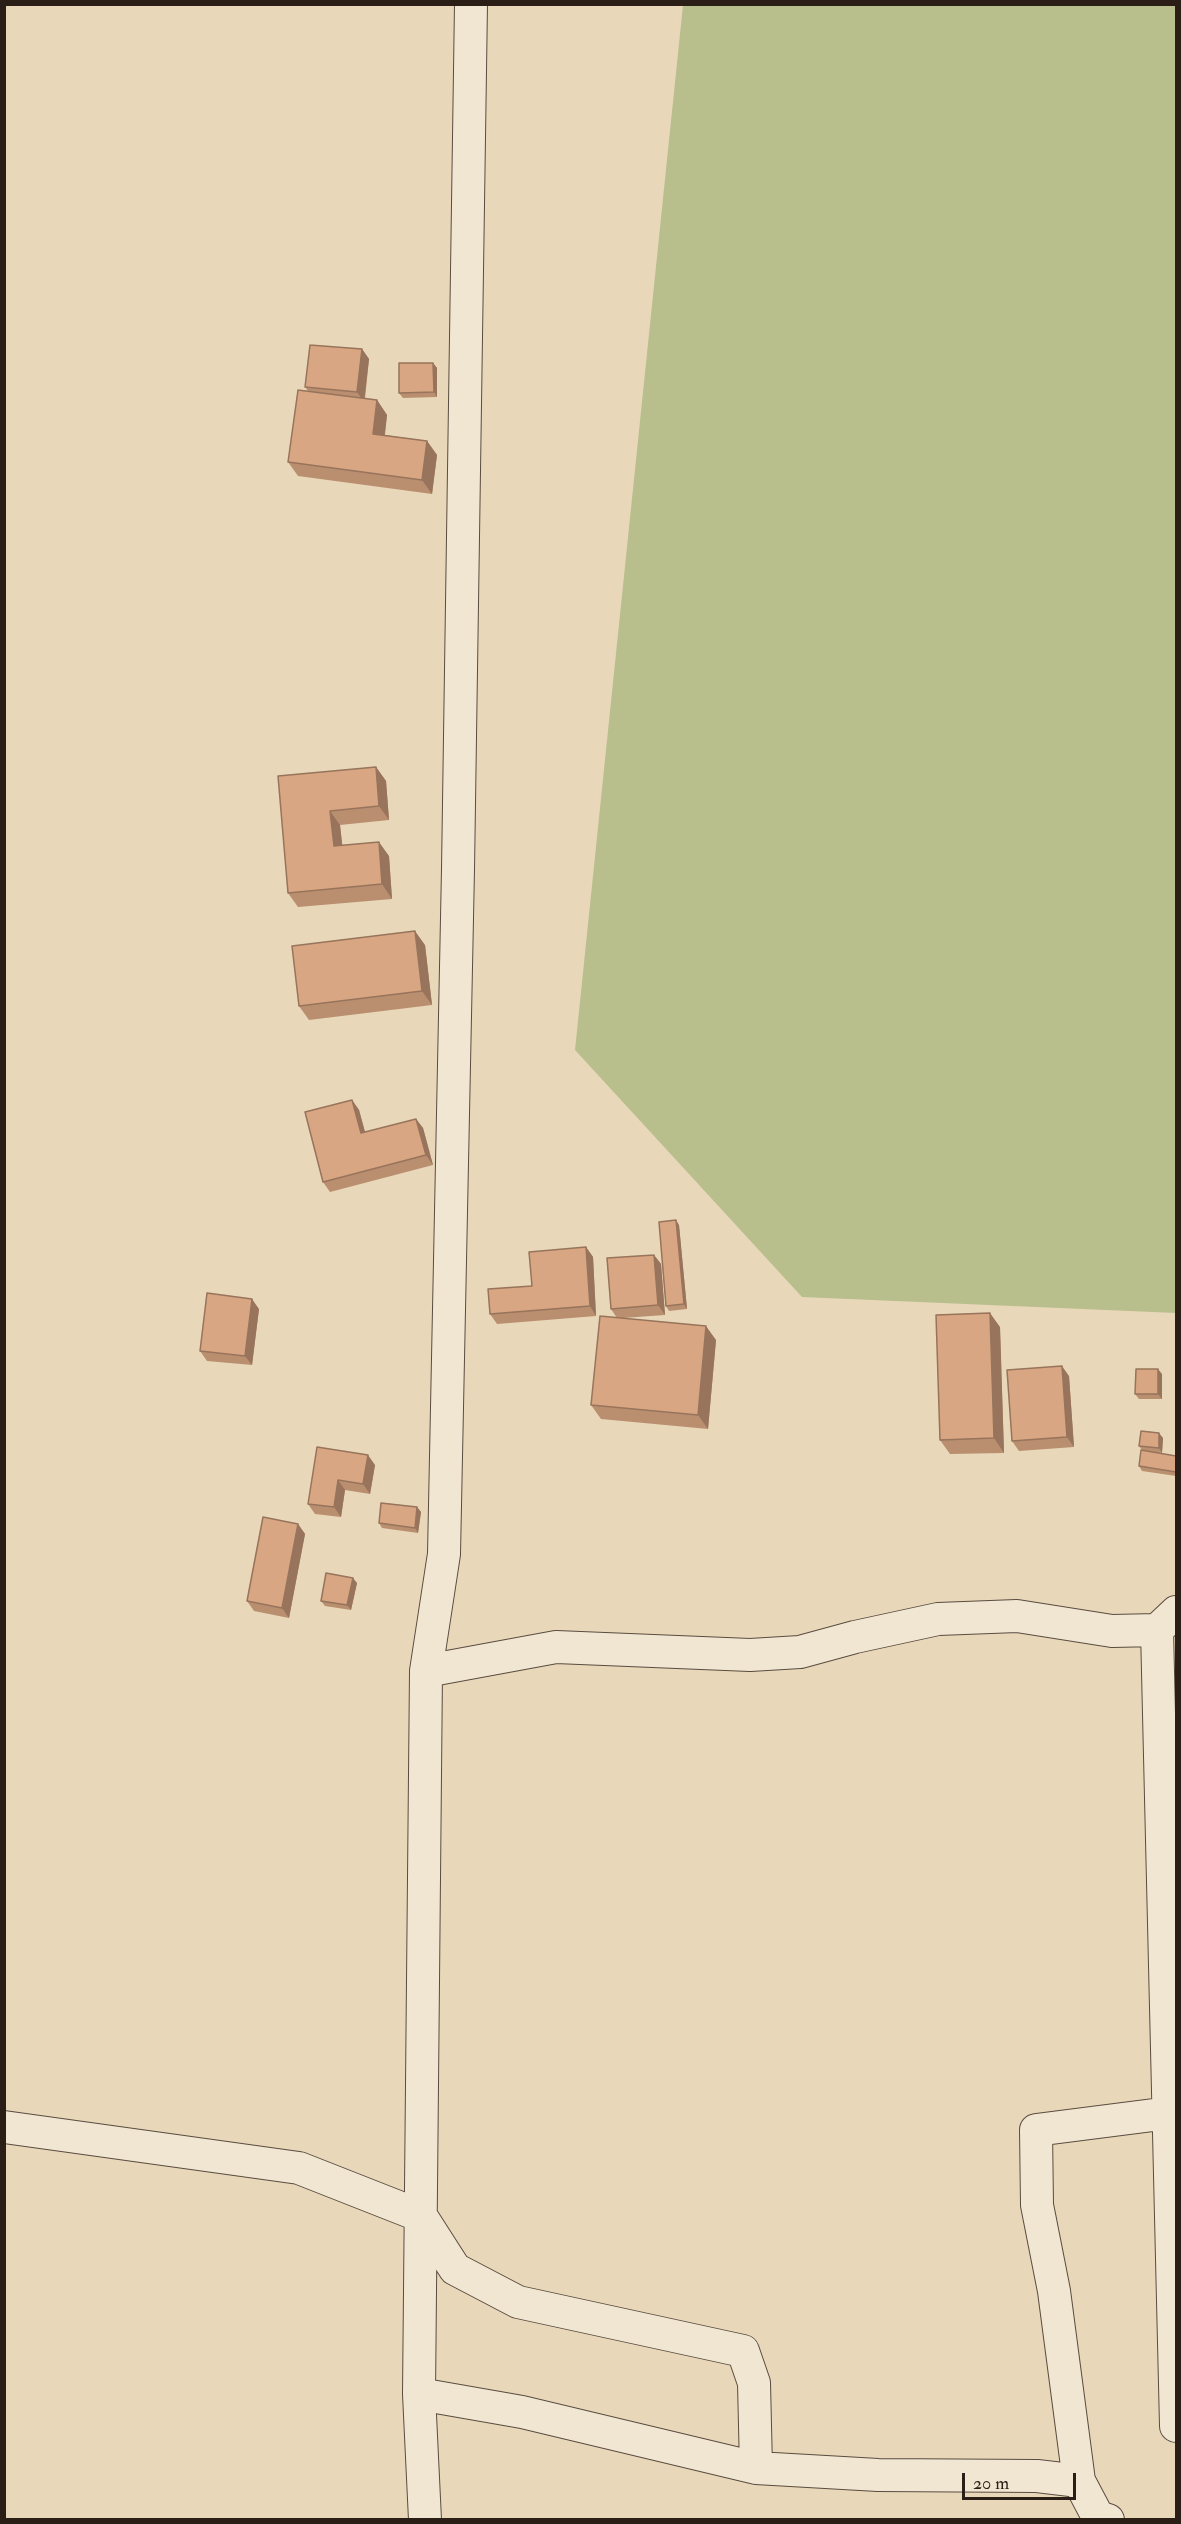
<!DOCTYPE html>
<html>
<head>
<meta charset="utf-8">
<style>
  body { margin:0 }
  #map { position:relative; width:1181px; height:2524px; overflow:hidden; background:#e8d8b9; font-family:"IM FELL Double Pica",serif }
  canvas { display:block }
  .frame { position:absolute; inset:0; border:6px solid #2a1e17; pointer-events:none }
  .scale { position:absolute; left:962px; top:2473px; width:114px; height:27px; box-sizing:border-box; border:3px solid #2a1e17; border-top:0; padding-left:8px; font-size:18px; line-height:21px; white-space:nowrap; color:#2a1e17; -webkit-text-stroke:4px #f0e6d2; paint-order:stroke }
</style>
</head>
<body>
<div id="map">
<canvas width="1181" height="2524"></canvas>
<div class="frame"></div>
<div class="scale">20 m</div>
</div>
<script>
const ctx = document.querySelector('canvas').getContext('2d');
ctx.lineJoin = 'round';
function paint(path, color) { ctx.fillStyle = color; ctx.fill(path, 'evenodd'); }
const poly = rows => new Path2D(rows.map(r => 'M' + r).join(''));
function strokePath(path, color, width, dash) { ctx.strokeStyle = color; ctx.lineWidth = width; ctx.lineCap = dash ? 'butt' : 'round'; ctx.setLineDash(dash || []); ctx.stroke(path); }
paint(poly([
  [683,5,1176,5,1176,1313,802,1297,575,1050]
]), '#b9be8d');
const street = poly([
  [1157,1630,1176,2426],
  [426,1671,556,1647,750,1655,800,1652,855,1637,938,1619,1017,1616,1112,1631,1157,1630,1176,1612],
  [4,2127,299,2168,421,2216,455,2269,518,2302,743,2351,754,2383,756,2468],
  [419,2394,522,2412,756,2468,878,2475,1037,2476,1079,2481,1098,2517,1108,2520],
  [1079,2481,1054,2291,1037,2205,1036,2130,1169,2113],
  [425,2520,419,2394,426,1671,444,1554,458,869,471,4]
]);
strokePath(street, '#5a4c40', 34);
strokePath(street, '#f0e6d2', 32);
paint(poly([
  [362,349,369,359,365,399,377,400,387,415,385,435,427,441,437,455,432,494,298,476,288,462,308,391,305,387],
  [433,363,437,368,437,397,403,398,399,393],
  [376,767,386,781,389,820,340,825,342,845,389,856,392,899,298,907,288,893,278,776],
  [425,945,432,1005,309,1020,299,1006],
  [352,1100,359,1110,365,1132,416,1119,423,1128,433,1165,330,1192,323,1182],
  [679,1225,687,1309,669,1311,666,1306],
  [586,1247,593,1257,596,1316,497,1324,490,1314],
  [654,1255,661,1264,665,1315,623,1318,716,1340,708,1429,601,1419,591,1405,617,1318,611,1309],
  [259,1309,252,1365,207,1361,200,1351],
  [1000,1327,1004,1453,950,1454,940,1440],
  [1162,1374,1162,1399,1139,1399,1135,1394],
  [1069,1376,1074,1447,1019,1451,1012,1441],
  [1163,1438,1162,1453,1152,1452,1176,1456,1176,1476,1142,1471,1139,1466,1142,1450,1139,1446],
  [317,1447,375,1465,370,1494,345,1490,341,1517,315,1514,308,1504],
  [417,1507,421,1512,418,1533,382,1528,379,1523],
  [298,1524,305,1534,289,1618,254,1611,247,1601],
  [357,1583,351,1610,325,1606,321,1601]
]), '#ba8f70');
paint(poly([
  [362,349,369,359,364,402,357,392],
  [433,363,437,368,437,397,434,392],
  [377,400,387,415,383,448,373,434],
  [427,441,437,455,432,494,422,480],
  [376,767,386,781,389,820,379,806],
  [330,811,340,825,344,860,334,846],
  [379,842,389,856,392,899,382,884],
  [415,931,425,945,432,1005,422,991],
  [352,1100,359,1110,368,1143,361,1133],
  [416,1119,423,1128,433,1165,426,1155],
  [676,1220,679,1225,687,1309,684,1304],
  [586,1247,593,1257,596,1316,590,1306],
  [654,1255,661,1264,665,1315,658,1305],
  [252,1299,259,1309,252,1365,245,1356],
  [990,1313,1000,1327,1004,1453,994,1438],
  [706,1326,716,1340,708,1429,698,1415],
  [1062,1366,1069,1376,1074,1447,1067,1437],
  [1158,1369,1162,1374,1162,1399,1158,1394],
  [1159,1433,1163,1438,1162,1453,1159,1448],
  [368,1455,375,1465,370,1494,363,1484],
  [338,1480,345,1490,341,1517,334,1507],
  [417,1507,421,1512,418,1533,415,1528],
  [298,1524,305,1534,289,1618,282,1608],
  [353,1578,357,1583,351,1610,347,1605]
]), '#97745b');
const building = poly([
  [310,345,362,349,357,392,305,387,310,345],
  [399,363,433,363,434,392,399,393,399,363],
  [298,390,377,400,373,434,427,441,422,480,288,462,298,390],
  [376,767,379,806,330,811,334,846,379,842,382,884,288,893,278,776,376,767],
  [415,931,422,991,299,1006,292,946,415,931],
  [352,1100,361,1133,416,1119,426,1155,323,1182,305,1112,352,1100],
  [676,1220,684,1304,666,1306,659,1222,676,1220],
  [586,1247,590,1306,490,1314,488,1289,532,1286,529,1252,586,1247],
  [654,1255,658,1305,611,1309,607,1258,654,1255],
  [207,1293,252,1299,245,1356,200,1351,207,1293],
  [990,1313,994,1438,940,1440,936,1315,990,1313],
  [600,1316,706,1326,698,1415,591,1405,600,1316],
  [1062,1366,1067,1437,1012,1441,1007,1370,1062,1366],
  [1136,1369,1158,1369,1158,1394,1135,1394,1136,1369],
  [1141,1431,1159,1433,1159,1448,1139,1446,1141,1431],
  [317,1447,368,1455,363,1484,338,1480,334,1507,308,1504,317,1447],
  [1141,1450,1176,1456,1176,1472,1139,1466,1141,1450],
  [381,1503,417,1507,415,1528,379,1523,381,1503],
  [263,1517,298,1524,282,1608,247,1601,263,1517],
  [326,1573,353,1578,347,1605,321,1601,326,1573]
]);
paint(building, '#d8a682');
strokePath(building, '#97745b', 1.5);
</script>
</body>
</html>
